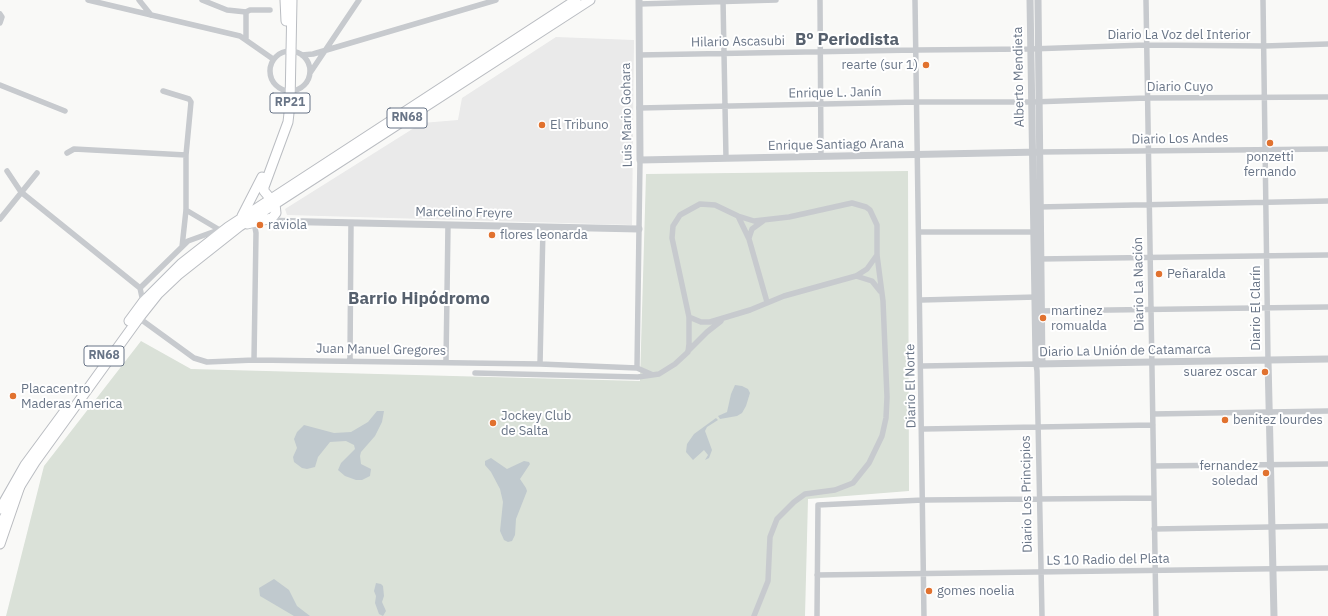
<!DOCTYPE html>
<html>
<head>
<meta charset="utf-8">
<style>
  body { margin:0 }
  canvas { display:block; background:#f9f9f7 }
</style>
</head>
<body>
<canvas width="1328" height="616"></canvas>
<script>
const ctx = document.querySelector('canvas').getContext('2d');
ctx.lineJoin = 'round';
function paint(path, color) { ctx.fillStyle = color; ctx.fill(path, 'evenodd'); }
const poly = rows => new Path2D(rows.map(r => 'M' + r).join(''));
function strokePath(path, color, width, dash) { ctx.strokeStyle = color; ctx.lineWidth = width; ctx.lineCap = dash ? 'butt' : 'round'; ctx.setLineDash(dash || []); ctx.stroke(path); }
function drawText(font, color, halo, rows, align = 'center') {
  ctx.font = font + ' "IBM Plex Sans",sans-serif'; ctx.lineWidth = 4; ctx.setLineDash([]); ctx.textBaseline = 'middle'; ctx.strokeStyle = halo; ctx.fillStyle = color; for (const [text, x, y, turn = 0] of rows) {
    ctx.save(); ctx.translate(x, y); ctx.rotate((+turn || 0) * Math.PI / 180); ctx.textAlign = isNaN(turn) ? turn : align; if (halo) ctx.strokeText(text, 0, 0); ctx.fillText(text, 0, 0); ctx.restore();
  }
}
paint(poly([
  [556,37,634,40,632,225,287,215,285,209,422,123,458,120,462,98]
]), '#eaeaea');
paint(poly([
  [908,171,909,491,808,499,805,616,6,616,44,466,141,341,191,369,640,381,646,174]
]), '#dae1d8');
paint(poly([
  [735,385,742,386,748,389,750,393,746,406,742,413,737,416,720,419,718,416,727,412,731,394],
  [377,411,384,411,382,422,375,436,361,452,360,456,361,464,371,469,370,476,362,480,356,480,345,476,338,470,341,463,355,449,354,445,346,441,330,442,318,457,315,467,307,469,302,468,294,462,293,457,297,448,294,439,297,432,304,425,334,433,351,432,368,422],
  [716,418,718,420,707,427,705,431,712,450,709,458,705,460,708,455,704,450,693,460,686,452,687,444,694,434],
  [491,458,507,469,524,461,529,462,530,464,520,479,526,488,527,491,516,519,515,535,512,541,508,542,504,540,500,531,503,502,500,489,491,472,485,465,485,461],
  [274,579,289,590,297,606,310,616,294,616,260,596,259,588],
  [376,583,381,584,383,586,384,596,382,602,386,611,383,616,379,614,375,603,376,596,374,591]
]), '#c0c9ce');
const primary = poly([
  [285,0,286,21],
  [242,216,262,177],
  [247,224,272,218,276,213,275,204,264,191,264,187,288,122,290,104,292,0],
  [129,321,143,302,182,263,228,227,576,0],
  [0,509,25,465,67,408],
  [0,526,20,486,35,462,139,318,158,294,178,275,240,226,275,204,590,0]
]);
const trunk = poly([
  [0,506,2,504],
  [0,544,20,486]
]);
strokePath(primary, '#babdc2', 11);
strokePath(trunk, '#babcc0', 11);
strokePath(poly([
  [88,0,240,36,273,59],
  [139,0,151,15],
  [202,0,227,10,246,12,250,10,270,10],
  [723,0,726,158],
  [820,0,821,156],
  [915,0,924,616],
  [1146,0,1156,616],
  [1263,0,1268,360],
  [639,4,776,0],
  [0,14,2,17,0,23],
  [246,39,246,12],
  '270 71a20 20 0 1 1 40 0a20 20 0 1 1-40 0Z',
  [302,55,313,54,496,0],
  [639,55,916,50,1030,49,1146,45,1264,46,1328,44],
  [310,73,359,0],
  [0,85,65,111],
  [163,91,189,99,191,102,186,155,186,210,182,247],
  [639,108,917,102,1032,102,1147,98,1328,97],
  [1040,152,1328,149],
  [67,153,74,149,186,155],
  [7,171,21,192,140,288,143,302],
  [1038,207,1328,201],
  [186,210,218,229],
  [738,216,749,239,767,302],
  [0,219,37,173],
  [919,232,1034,232],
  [749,238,752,229,763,221],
  [1038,259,1328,255],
  [856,276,872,281,880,291],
  [140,288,188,241,224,228],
  [921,300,1037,297],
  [1037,311,1328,307],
  [689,317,701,322,710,322,750,310,784,296,856,276,867,269,877,255],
  [139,318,194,358,207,362,254,360,540,364,637,368,653,375],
  [688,351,707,332,721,321],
  [254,360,256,233,254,222],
  [350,361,351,223],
  [446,362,448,225],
  [540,364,543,227],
  [922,366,1036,364,1037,371,1042,616],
  [637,368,640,160],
  [475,373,638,377,659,374,675,364,688,352,689,344,689,317,672,238,673,226,680,215,700,204,715,205,738,216,754,221,789,217,852,203,866,207,870,210,877,225,877,255,883,301,887,397,886,418,882,436,869,463,853,483,835,490,805,494,794,502,777,519,770,537,768,581,754,616],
  [1153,414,1328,411],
  [923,429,1153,425],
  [1154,466,1328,464],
  [1154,529,1328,526],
  [817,575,1328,568],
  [817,616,818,505,923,500,1153,498]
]), '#c7cace', 5.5);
strokePath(poly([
  [639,0,640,160,1040,152],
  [1030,0,1036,364,1328,359],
  [1038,0,1042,364],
  [267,221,639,229],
  [1268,360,1274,616]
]), '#c7cace', 7);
strokePath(primary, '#fff', 9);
strokePath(trunk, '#fff', 9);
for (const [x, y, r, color] of [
  [926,65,4,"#e1722f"],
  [542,125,4,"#e1722f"],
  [1270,143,4,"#e1722f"],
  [260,225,4,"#e1722f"],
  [492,235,4,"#e1722f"],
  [1159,274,4,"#e1722f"],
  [1043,318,4,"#e1722f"],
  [1265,372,4,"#e1722f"],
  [13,396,4,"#e1722f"],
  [1225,420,4,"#e1722f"],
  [493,423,4,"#e1722f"],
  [1266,473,4,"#e1722f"],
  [929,591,4,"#e1722f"]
]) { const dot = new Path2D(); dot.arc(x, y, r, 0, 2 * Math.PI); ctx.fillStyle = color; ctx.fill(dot); strokePath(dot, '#fff', 1.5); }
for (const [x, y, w] of [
  [290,103,40],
  [407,118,40],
  [104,356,40]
]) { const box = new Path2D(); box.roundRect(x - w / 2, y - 10, w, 20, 3); ctx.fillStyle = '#fff'; ctx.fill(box); strokePath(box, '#697587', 1); }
drawText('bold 12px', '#697587', null, [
  ["RP21",290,103],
  ["RN68",407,118],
  ["RN68",104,356]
]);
drawText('13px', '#697587', '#fff', [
  ["Diario La Voz del Interior",1179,35],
  ["Hilario Ascasubi",738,42,-1],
  ["Alberto Mendieta",1019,77,-91],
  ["Diario Cuyo",1180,87],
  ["Enrique L. Janín",835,93,-1],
  ["Luis Mario Gohara",627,115,-91],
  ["Diario Los Andes",1180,139,-1],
  ["Enrique Santiago Arana",836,145,-1],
  ["Marcelino Freyre",464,213,1],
  ["Diario La Nación",1139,284,-91],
  ["Diario El Clarín",1256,308,-90],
  ["Juan Manuel Gregores",381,350,1],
  ["Diario La Unión de Catamarca",1125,351,-1],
  ["Diario El Norte",911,386,-91],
  ["Diario Los Principios",1027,494,-91],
  ["LS 10 Radio del Plata",1108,560,-1]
]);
drawText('13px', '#697587', '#fff', [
  ["rearte (sur 1)",918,65,"right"],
  ["El Tribuno",550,125],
  ["ponzetti",1270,157,"center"],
  ["fernando",1270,172,"center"],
  ["raviola",268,225],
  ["flores leonarda",500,235],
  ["Peñaralda",1167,274],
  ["martinez",1051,311],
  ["romualda",1051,326],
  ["suarez oscar",1257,372,"right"],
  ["Placacentro",21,389],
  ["Maderas America",21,404],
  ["Jockey Club",501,416],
  ["de Salta",501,431],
  ["benitez lourdes",1233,420],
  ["fernandez",1258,466,"right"],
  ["soledad",1258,481,"right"],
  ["gomes noelia",937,591]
], 'left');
drawText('bold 17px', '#56606d', '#fff', [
  ["Bº Periodista",847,40],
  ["Barrio Hipódromo",419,299]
]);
</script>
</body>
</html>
